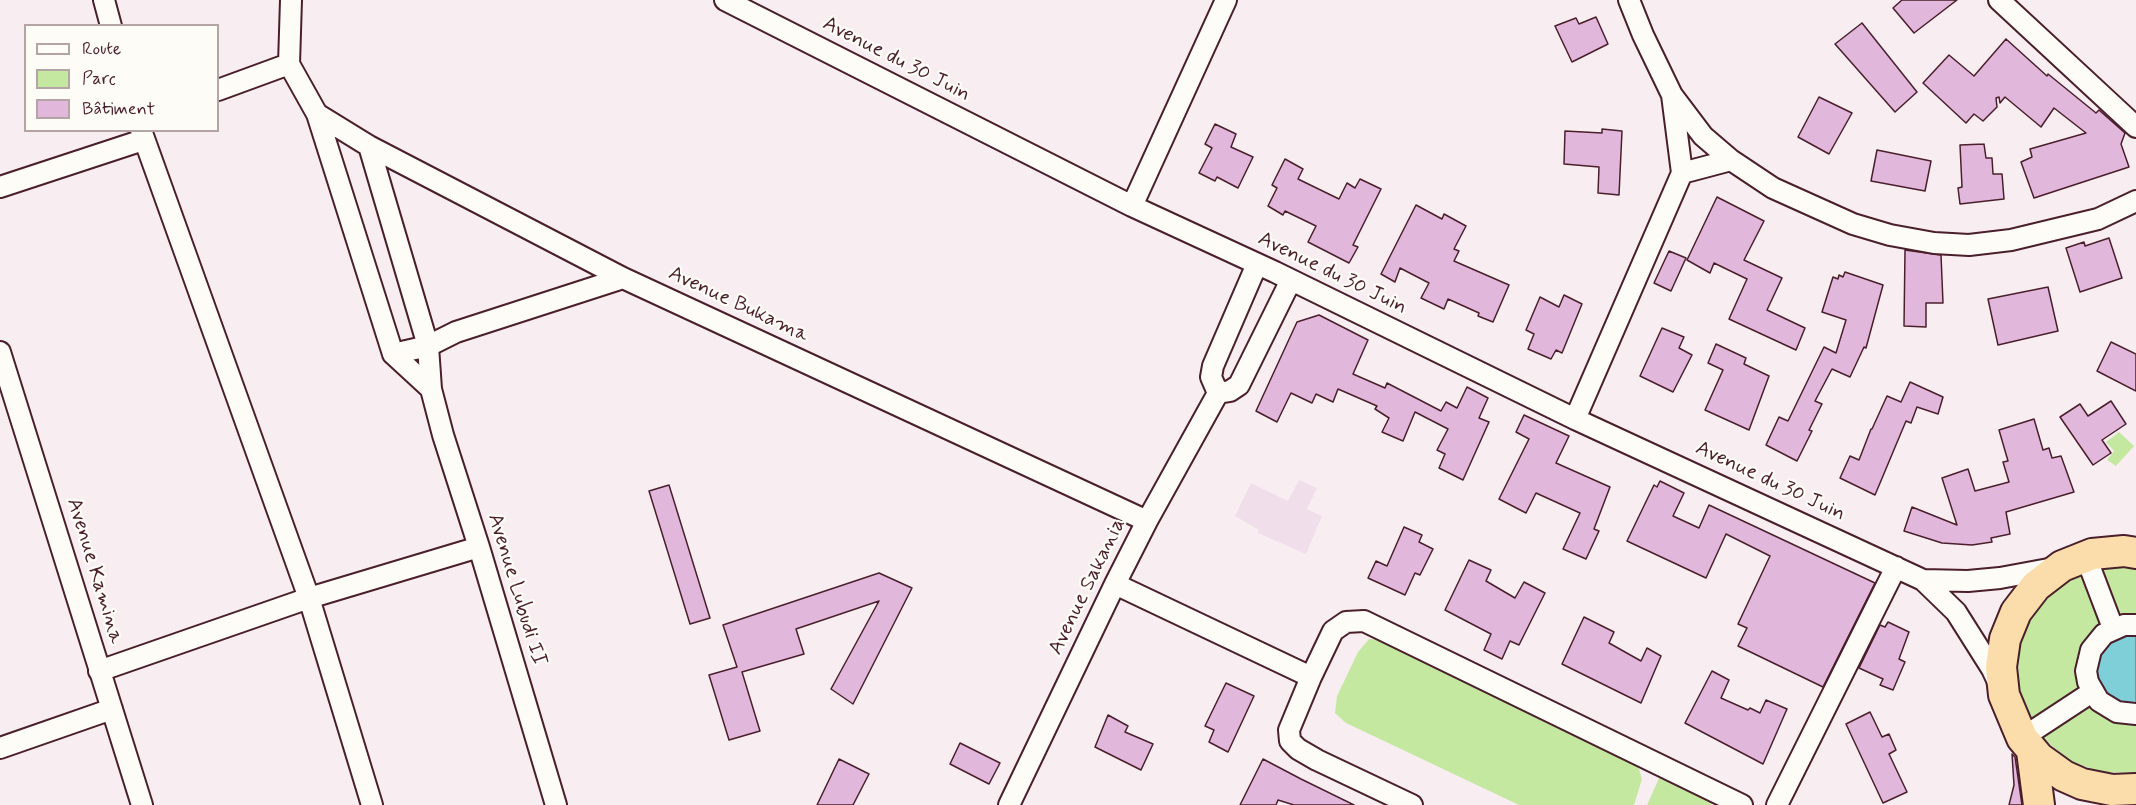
<!DOCTYPE html>
<html>
<head>
<meta charset="utf-8">
<style>
  body { margin:0 }
  #map { position:relative; width:2136px; height:805px; overflow:hidden; background:#f8eef2; font-family:Mynerve,sans-serif }
  canvas { display:block }
  .legend { position:absolute; left:24px; top:24px; width:195px; height:108px; box-sizing:border-box; background:#fdfcf7; border:2px solid #b5a4a5; margin:0; padding:8px 10px; list-style:none; font-size:18px; color:#4a1f2b }
  .legend li { display:flex; align-items:center; gap:12px; height:30px }
  .legend b { width:30px; border:2px solid #b5a4a5 }
</style>
</head>
<body>
<div id="map">
<canvas width="2136" height="805"></canvas>
<ul class="legend">
<li><b style="height:8px;background:#fdfcf7"></b>Route</li>
<li><b style="height:16px;background:#c5e8a1"></b>Parc</li>
<li><b style="height:16px;background:#e2b7dc"></b>Bâtiment</li>
</ul>
</div>
<script>
const ctx = document.querySelector('canvas').getContext('2d');
ctx.lineJoin = 'round';
function paint(path, color) { ctx.fillStyle = color; ctx.fill(path, 'evenodd'); }
const poly = rows => new Path2D(rows.map(r => 'M' + r).join(''));
function strokePath(path, color, width, dash) { ctx.strokeStyle = color; ctx.lineWidth = width; ctx.lineCap = dash ? 'butt' : 'round'; ctx.setLineDash(dash || []); ctx.stroke(path); }
function drawText(font, color, halo, rows, align = 'center') {
  ctx.font = font + ' Mynerve,sans-serif'; ctx.lineWidth = 4.5; ctx.setLineDash([]); ctx.textBaseline = 'middle'; ctx.strokeStyle = halo; ctx.fillStyle = color; for (const [text, x, y, turn = 0] of rows) {
    ctx.save(); ctx.translate(x, y); ctx.rotate((+turn || 0) * Math.PI / 180); ctx.textAlign = isNaN(turn) ? turn : align; if (halo) ctx.strokeText(text, 0, 0); ctx.fillText(text, 0, 0); ctx.restore();
  }
}
paint(poly([
  [1299,480,1317,488,1307,509,1322,516,1306,554,1258,533,1259,530,1235,516,1251,483,1288,501]
]), '#f1deeb');
paint(poly([
  [2119,432,2134,446,2116,466,2107,460,2114,451,2106,442],
  [2109,567,2136,569,2136,773,2101,772,2070,761,2045,740,2026,713,2018,682,2019,649,2031,619,2051,593,2078,576],
  [1369,639,1387,640,1629,759,1639,769,1642,779,1634,805,1519,805,1346,723,1335,713,1337,696,1358,652],
  [1660,776,1713,802,1711,805,1647,805]
]), '#c5e8a1');
const water = poly([
  [2136,632,2136,708,2113,703,2095,680,2095,660,2112,637,2136,632]
]);
paint(water, '#7fcfd9');
strokePath(water, '#6a8993', 1.5);
const building = poly([
  [1902,0,1957,0,1914,33,1893,8,1902,0],
  [1596,17,1608,44,1572,62,1555,26,1576,18,1579,24,1596,17],
  [1862,23,1917,92,1895,112,1835,44,1862,23],
  [2006,39,2047,76,2048,74,2096,113,2099,110,2125,133,2121,144,2129,167,2034,198,2021,162,2032,157,2030,149,2086,133,2054,108,2041,127,2005,97,2000,103,1999,97,1996,98,1997,107,1983,121,1974,114,1966,123,1923,83,1949,55,1974,76,2006,39],
  [1819,97,1852,113,1829,154,1798,137,1819,97],
  [1215,124,1236,134,1231,147,1253,157,1238,188,1217,177,1215,181,1199,173,1212,148,1205,144,1215,124],
  [1602,129,1622,131,1619,195,1598,193,1599,167,1564,164,1565,131,1602,133,1602,129],
  [1984,144,1986,158,1992,158,1993,174,2002,174,2004,199,1960,204,1958,188,1962,187,1960,145,1984,144],
  [1877,150,1931,161,1925,191,1871,181,1877,150],
  [1285,159,1303,169,1298,179,1339,199,1347,183,1355,188,1360,179,1381,189,1353,245,1358,247,1349,263,1308,242,1316,226,1285,211,1283,215,1268,206,1277,188,1272,185,1285,159],
  [1717,197,1764,221,1744,260,1782,278,1767,310,1805,328,1796,350,1729,319,1747,279,1714,263,1710,273,1687,260,1717,197],
  [1416,205,1442,219,1444,214,1466,226,1454,249,1459,251,1454,261,1509,285,1493,322,1478,316,1479,313,1448,299,1444,309,1421,298,1429,283,1400,268,1395,282,1381,274,1416,205],
  [2109,238,2122,278,2080,292,2066,248,2084,242,2085,246,2109,238],
  [1905,250,1941,255,1943,303,1926,303,1926,327,1904,326,1905,250],
  [1669,251,1686,258,1671,291,1654,283,1669,251],
  [1845,272,1883,285,1866,348,1864,347,1850,377,1832,369,1815,401,1822,404,1809,430,1812,431,1797,461,1766,445,1779,417,1788,421,1824,347,1836,353,1846,320,1822,312,1833,277,1838,279,1839,275,1843,277,1845,272],
  [2048,287,2058,331,1998,345,1988,299,2048,287],
  [1564,295,1582,304,1562,353,1556,350,1551,359,1528,349,1534,334,1526,330,1540,297,1559,307,1564,295],
  [1319,315,1368,340,1353,374,1385,388,1387,383,1441,411,1446,402,1457,408,1467,387,1488,398,1479,418,1489,422,1463,480,1439,468,1445,454,1437,450,1448,429,1415,412,1403,441,1382,432,1389,418,1375,409,1377,406,1338,389,1333,402,1316,394,1312,403,1291,393,1277,422,1256,411,1297,322,1319,315],
  [1662,328,1684,337,1679,348,1692,355,1673,392,1640,376,1662,328],
  [2111,342,2136,354,2136,391,2097,371,2111,342],
  [1716,344,1746,358,1744,364,1769,376,1749,430,1705,410,1723,370,1708,363,1716,344],
  [1910,382,1943,397,1938,414,1917,407,1911,423,1906,421,1875,495,1840,478,1850,456,1859,460,1871,429,1872,429,1887,396,1901,402,1910,382],
  [2111,401,2126,424,2102,440,2111,453,2093,465,2060,417,2080,404,2088,416,2111,401],
  [1524,415,1569,436,1556,463,1610,487,1594,529,1599,531,1586,559,1563,549,1580,513,1536,493,1526,513,1499,499,1529,439,1516,432,1524,415],
  [2034,419,2043,450,2049,448,2052,458,2061,456,2074,492,2006,512,2010,534,1991,538,1992,542,1972,545,1942,543,1904,531,1912,507,1957,525,1942,478,1968,469,1975,491,2009,482,2003,462,2008,461,1999,430,2034,419],
  [1660,481,1684,493,1673,516,1699,528,1709,505,1875,583,1823,687,1738,646,1747,628,1738,624,1770,556,1726,534,1706,578,1627,541,1654,485,1657,487,1660,481],
  [669,485,710,618,690,624,649,491,669,485],
  [1404,527,1422,535,1419,542,1433,549,1420,575,1415,573,1405,595,1368,578,1376,561,1387,566,1404,527],
  [1469,560,1491,570,1486,581,1515,598,1524,582,1545,593,1519,645,1510,641,1502,659,1484,650,1491,634,1445,610,1469,560],
  [879,573,912,588,853,704,831,689,879,601,796,629,804,654,742,672,760,731,729,740,709,675,737,667,723,625,879,573],
  [1584,617,1614,632,1609,643,1641,661,1647,648,1661,656,1641,703,1562,664,1584,617],
  [1888,622,1909,632,1899,659,1905,662,1893,690,1880,685,1883,679,1859,668,1880,625,1885,627,1888,622],
  [1712,671,1729,680,1721,698,1748,710,1750,708,1760,713,1766,700,1787,709,1763,764,1685,723,1712,671],
  [1226,683,1254,696,1228,752,1209,742,1214,730,1205,726,1226,683],
  [1870,712,1882,737,1889,734,1896,750,1889,754,1907,792,1883,803,1846,724,1870,712],
  [1108,715,1128,726,1125,732,1153,744,1141,770,1095,747,1108,715],
  [960,743,1000,763,989,784,950,764,960,743],
  [2012,754,2015,757,2022,805,2009,805,2014,785,2012,754],
  [839,759,869,774,853,805,817,805,839,759],
  [1263,759,1301,779,1354,805,1294,805,1278,800,1276,805,1240,805,1263,759]
]);
paint(building, '#e2b7dc');
strokePath(building, '#4a1f2b', 1.5);
const minor = poly([
  [104,0,111,26],
  [291,0,289,64,317,114,393,354],
  [725,0,1132,206,1275,272,1575,419,1923,580,1956,612,1992,669,1999,684],
  [1629,0,1643,35,1672,95,1703,136,1731,160,1773,188,1853,224,1890,235,1934,243,1969,245,2011,240,2098,219,2136,201],
  [1999,0,2136,127],
  [218,90,289,64],
  [317,114,369,146,623,278,1147,521],
  [141,130,309,598,372,805],
  [369,146,428,346,431,389,443,435,479,547,556,805],
  [1682,173,1731,160],
  [0,187,143,140],
  [1132,206,1226,0],
  [0,352,142,805],
  [393,354,428,346,456,332,623,278],
  [393,354,431,389],
  [1218,393,1230,391,1239,385,1291,280],
  [1218,393,1211,377,1213,366,1257,264],
  [1575,419,1682,173,1672,95],
  [2086,557,2113,628],
  [1923,580,1968,581,2000,578,2054,568],
  [1115,584,1311,677,1289,730,1290,741,1298,749,1317,760,1412,805],
  [2136,625,2124,625,2104,634,2091,650,2086,671,2088,682,2099,701,2117,712,2136,714],
  [99,671,309,598,479,547],
  [1311,677,1333,631,1346,622,1364,621,1742,805],
  [2022,738,2092,692],
  [0,748,112,709],
  [1009,805,1115,584,1147,521,1218,393],
  [1777,805,1896,567]
]);
const highway = poly([
  [2136,553,2124,551,2092,554,2062,566,2036,586,2016,612,2005,639,2001,667,2004,695,2022,738,2039,758,2064,776,2082,784,2112,790,2136,789],
  [2032,751,2039,805]
]);
strokePath(minor, '#4a1f2b', 24);
strokePath(highway, '#4a1f2b', 34);
strokePath(minor, '#fdfcf7', 20);
strokePath(highway, '#fbddab', 30);
drawText('21px', '#4a1f2b', '#fdfcf7', [
  ["Avenue du 30 Juin",896,60,27],
  ["Avenue du 30 Juin",1332,274,26],
  ["Avenue Bukama",738,305,25],
  ["Avenue du 30 Juin",1770,482,25],
  ["Avenue Kamina",94,571,73],
  ["Avenue Sakania",1088,587,-64],
  ["Avenue Lubudi II",516,590,73]
]);
</script>
</body>
</html>
